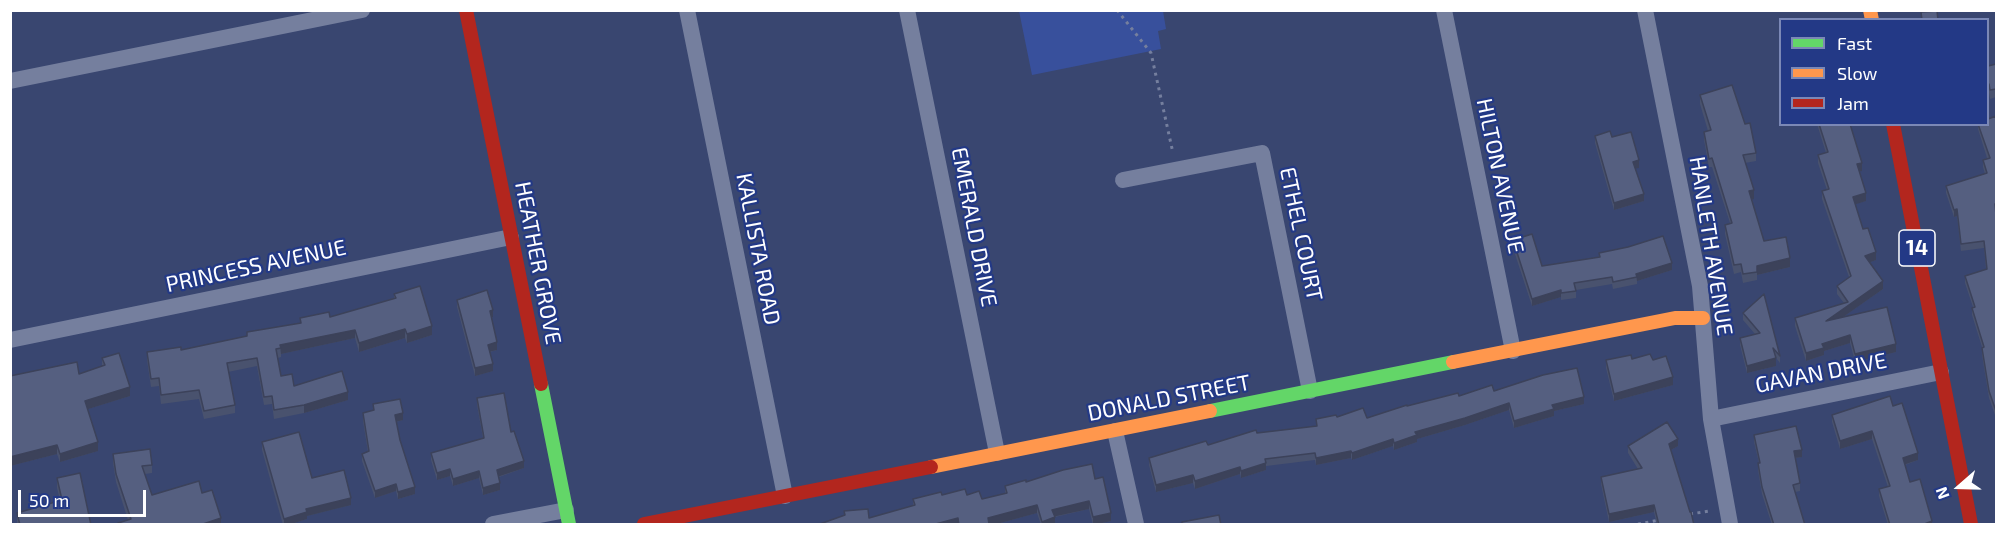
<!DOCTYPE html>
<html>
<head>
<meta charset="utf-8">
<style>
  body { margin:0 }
  #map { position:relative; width:2007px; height:535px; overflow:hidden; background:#394670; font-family:"Exo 2",sans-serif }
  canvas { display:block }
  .frame { position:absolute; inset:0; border:12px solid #fff; pointer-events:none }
  .legend { position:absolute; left:1779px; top:18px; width:210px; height:108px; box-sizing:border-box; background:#233986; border:2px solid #7b88b6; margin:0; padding:8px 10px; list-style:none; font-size:18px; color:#fff }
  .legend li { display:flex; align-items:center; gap:12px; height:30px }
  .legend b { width:30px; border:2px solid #7b88b6 }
  .north { position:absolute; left:1929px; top:457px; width:60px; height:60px; -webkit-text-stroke:4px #233986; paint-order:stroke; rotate:250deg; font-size:16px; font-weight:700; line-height:24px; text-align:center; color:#fff }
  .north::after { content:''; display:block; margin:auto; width:21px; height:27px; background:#fff; clip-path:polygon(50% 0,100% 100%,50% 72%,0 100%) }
  .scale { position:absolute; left:18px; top:490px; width:128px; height:27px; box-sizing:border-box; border:3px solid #fff; border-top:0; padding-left:8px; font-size:18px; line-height:21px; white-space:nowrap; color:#fff; -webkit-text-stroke:4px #233986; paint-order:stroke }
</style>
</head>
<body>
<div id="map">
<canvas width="2007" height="535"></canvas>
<div class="frame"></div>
<ul class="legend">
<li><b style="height:8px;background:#63d668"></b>Fast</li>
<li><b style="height:8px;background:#ff974d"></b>Slow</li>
<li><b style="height:8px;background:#b3261e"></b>Jam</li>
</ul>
<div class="north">N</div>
<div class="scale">50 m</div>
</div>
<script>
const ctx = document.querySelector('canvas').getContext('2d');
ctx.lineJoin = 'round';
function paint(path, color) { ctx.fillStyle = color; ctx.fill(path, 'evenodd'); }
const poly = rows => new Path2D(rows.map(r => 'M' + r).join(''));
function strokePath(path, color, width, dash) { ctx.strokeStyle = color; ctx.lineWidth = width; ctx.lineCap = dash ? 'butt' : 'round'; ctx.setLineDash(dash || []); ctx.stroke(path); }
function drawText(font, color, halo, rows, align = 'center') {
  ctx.font = font + ' "Exo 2",sans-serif'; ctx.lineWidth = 4.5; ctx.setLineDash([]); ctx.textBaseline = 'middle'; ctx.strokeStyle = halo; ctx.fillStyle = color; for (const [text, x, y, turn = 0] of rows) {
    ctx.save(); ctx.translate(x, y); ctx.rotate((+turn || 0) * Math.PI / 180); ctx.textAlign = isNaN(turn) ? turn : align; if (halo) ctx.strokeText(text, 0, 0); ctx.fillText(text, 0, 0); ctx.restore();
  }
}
paint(poly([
  [1019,11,1163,11,1166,29,1158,31,1161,49,1032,75]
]), '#38509c');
strokePath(poly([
  [1117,10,1151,53,1173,153],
  [1690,514,1710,511],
  [1638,524,1660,520]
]), '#757f9e', 3, [3, 4.5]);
strokePath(poly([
  [687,10,785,496],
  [907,10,997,453],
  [1444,10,1513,351],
  [1645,10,1700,286,1711,419,1730,524],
  [10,81,362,10],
  [1123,180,1262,153,1310,391],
  [10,340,511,237],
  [1711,419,1941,372],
  [1115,431,1136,524],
  [493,524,566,510]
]), '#757f9e', 16);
strokePath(poly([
  [541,384,569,524],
  [1210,411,1453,362]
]), '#63d668', 14);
strokePath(poly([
  [1870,10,1872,20],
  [1453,362,1675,318,1703,318],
  [931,467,1210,411]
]), '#ff974d', 14);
strokePath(poly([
  [466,10,541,384],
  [1893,124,1971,524],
  [644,524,931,467]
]), '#b3261e', 14);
paint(poly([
  [1996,64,1996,97,1990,99,1989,93,1988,93,1988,66],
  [1700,95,1745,124,1756,153,1756,161,1745,163,1754,199,1752,199,1764,241,1790,267,1757,275,1757,280,1743,283,1741,272,1734,274,1725,234,1725,225,1730,223,1712,167,1709,167,1704,140,1704,132,1708,131,1700,104],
  [1996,116,1996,418,1989,398,1982,355,1982,347,1972,315,1972,308,1973,307,1965,283,1965,276,1986,269,1984,248,1961,251,1957,216,1954,217,1946,193,1946,186,1985,174,1983,167,1983,160,1987,158,1978,129,1978,124,1988,124],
  [1817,124,1850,124,1862,171,1859,171,1866,201,1855,204,1863,229,1876,260,1870,262,1883,289,1843,317,1896,352,1855,362,1850,343,1824,351,1824,355,1806,361,1795,326,1795,318,1844,303,1837,294,1837,286,1849,277,1822,199,1822,191,1827,190,1818,163,1818,155,1826,153],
  [1595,136,1612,137,1639,168,1635,168,1644,201,1614,210,1595,143],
  [1513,240,1542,266,1599,257,1599,253,1672,270,1637,281,1637,284,1613,289,1612,284,1576,290,1576,298,1561,300,1561,297,1532,306,1513,248],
  [394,294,432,335,407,343,405,338,359,352,355,338,281,354,281,357,278,358,281,376,294,386,348,400,304,413,274,419,272,404,264,405,257,366,228,372,235,405,235,413,204,419,199,399,161,404,159,386,151,387,147,360,147,352,181,350,247,336,247,332,300,323,300,318,330,317,394,298],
  [457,300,493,317,491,318,497,350,490,352,493,371,475,376,457,307],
  [1743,313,1780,356,1780,363,1776,358,1776,366,1747,373,1740,345,1740,338,1755,334,1743,320],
  [102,358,130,396,88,409,98,451,60,462,57,454,10,466,10,376,79,374,102,366],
  [1632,359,1653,360,1673,385,1614,401,1606,368,1606,360],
  [1494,391,1584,404,1554,411,1554,416,1514,428,1509,410,1465,425,1417,439,1417,442,1394,450,1393,446,1352,460,1351,458,1316,465,1315,460,1266,466,1266,470,1241,478,1240,474,1195,489,1193,483,1156,492,1149,465,1149,458,1257,433,1316,426,1316,419,1337,417,1367,418,1407,406,1459,396],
  [477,398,511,432,524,468,499,477,500,490,483,495,479,478,453,486,450,476,437,480,431,460,431,453,483,438,477,405],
  [373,404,403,420,396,422,400,440,415,494,398,499,396,491,375,498,362,461,362,454,368,452,363,421,363,413,373,411],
  [1893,406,1918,460,1905,465,1910,482,1932,525,1888,525,1879,496,1879,489,1888,487,1872,439,1840,449,1832,422,1832,415],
  [1754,435,1802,457,1795,458,1800,483,1800,491,1795,492,1805,525,1772,525,1762,494,1758,470,1759,463,1754,442],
  [262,442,312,478,351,505,307,516,307,519,288,525,283,525,262,450],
  [1628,446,1678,446,1671,450,1694,525,1657,525,1654,512,1609,522,1601,484,1601,477,1638,469,1628,453],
  [113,454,152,465,152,473,145,474,152,495,202,493,221,525,128,520,116,482,113,463],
  [57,478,91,525,17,525,17,513,60,500,57,488],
  [1095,479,1111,521,1093,525,1089,509,1055,517,1055,525,1041,525,1037,513,993,525,817,525,869,518,913,505,913,499,942,495,967,495,982,499,1005,493,1005,486,1026,482]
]), '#49526e');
paint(poly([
  [1639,160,1639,168,1633,169,1633,162],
  [1862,163,1862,171,1857,172,1857,164],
  [1754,190,1754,199,1749,200,1749,191],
  [1866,193,1866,201,1853,205,1853,197],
  [1644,194,1644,201,1614,210,1614,203],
  [1957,209,1957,216,1954,217,1954,210],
  [1876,252,1876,260,1865,264,1865,256],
  [1790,258,1790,267,1757,275,1757,266],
  [1672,263,1672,270,1637,281,1636,274],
  [1883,281,1883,289,1826,329,1826,321],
  [1561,290,1561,297,1532,306,1532,299],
  [493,310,493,317,490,318,490,311],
  [432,326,432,335,407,343,407,334],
  [405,329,405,338,359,352,359,343],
  [355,330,355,338,281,354,280,345],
  [1850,335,1850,343,1824,351,1824,355,1806,361,1806,353,1822,344],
  [497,342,497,350,488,352,488,345],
  [1896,344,1896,352,1855,362,1855,354],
  [1776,358,1776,366,1747,373,1747,366],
  [493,364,493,371,475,376,475,368],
  [1673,377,1673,385,1614,401,1614,394],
  [130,387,130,396,85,410,85,401],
  [348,392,348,400,304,413,304,405],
  [1584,397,1584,404,1554,411,1554,416,1514,428,1514,421,1552,405],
  [1509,403,1509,410,1465,425,1417,439,1417,442,1394,450,1394,443,1415,432],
  [403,413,403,420,395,422,395,415],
  [1872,431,1872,439,1840,449,1840,441],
  [1393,439,1393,446,1352,460,1352,453],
  [1678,439,1678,446,1669,451,1669,444],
  [98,442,98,451,60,462,60,454],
  [57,445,57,454,10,466,10,457],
  [1802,450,1802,457,1794,458,1794,451],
  [1351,451,1351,458,1316,465,1316,458],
  [1918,453,1918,460,1903,465,1903,458],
  [524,461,524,468,497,477,497,470],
  [1266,463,1266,470,1241,478,1241,471],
  [1240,467,1240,474,1195,489,1195,481],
  [450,469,450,476,437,480,437,473],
  [479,471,479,478,453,486,453,479],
  [1193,475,1193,483,1156,492,1156,485],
  [500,483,500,490,483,495,483,488],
  [396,484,396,491,375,498,375,491],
  [415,487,415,494,398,499,398,492],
  [351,498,351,505,307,516,307,519,288,525,284,525,284,519,306,509],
  [1089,501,1089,509,1052,517,1052,510],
  [1037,505,1037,513,993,525,986,525,988,518],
  [1654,505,1654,512,1609,522,1609,514],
  [1111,513,1111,521,1093,525,1093,517],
  [1055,517,1055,525,1042,525,1042,522],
  [221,518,221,525,200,525],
  [958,518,958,525,932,525],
  [1932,521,1932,525,1922,525]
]), '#3c425a');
const building = poly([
  [1937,11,1938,20,1922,20,1921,12,1937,11],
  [1996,64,1996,89,1990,90,1989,84,1988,85,1988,66,1996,64],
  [1732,85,1745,124,1750,123,1756,153,1743,155,1754,190,1749,191,1764,241,1786,237,1790,258,1757,266,1757,272,1743,274,1741,264,1734,265,1725,225,1732,223,1712,158,1709,159,1704,132,1711,130,1700,95,1732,85],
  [1996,116,1996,203,1995,204,1996,215,1996,411,1989,391,1982,348,1984,347,1972,308,1975,307,1965,276,1987,269,1984,241,1961,244,1957,209,1954,210,1946,186,1987,173,1983,160,1990,158,1978,124,1988,124,1988,119,1996,116],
  [1819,124,1850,124,1862,163,1857,164,1866,193,1853,197,1863,229,1868,228,1876,252,1865,256,1883,281,1826,321,1887,307,1896,344,1855,354,1850,335,1822,344,1824,348,1806,353,1795,318,1848,302,1837,286,1851,276,1822,191,1829,189,1818,155,1828,152,1819,124],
  [1610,131,1612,137,1631,132,1639,160,1633,162,1644,194,1614,203,1595,136,1610,131],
  [1532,234,1542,266,1600,257,1599,253,1628,247,1663,236,1672,263,1636,274,1637,277,1613,282,1612,277,1574,283,1576,291,1561,293,1561,290,1532,299,1513,240,1532,234],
  [420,286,432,326,407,334,405,329,359,343,355,330,280,345,281,348,276,349,281,376,292,374,294,386,342,371,348,392,304,405,274,410,272,396,264,397,257,358,227,363,235,405,204,411,199,390,161,395,159,378,151,379,147,352,181,347,181,350,247,336,247,332,301,323,300,318,329,312,330,317,396,298,394,294,420,286],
  [487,290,493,310,490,311,497,342,488,345,493,364,475,368,457,300,487,290],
  [1764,294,1780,356,1773,348,1776,358,1747,366,1740,338,1760,333,1743,313,1764,294],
  [119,353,130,387,85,401,98,442,60,454,57,445,10,457,10,376,77,362,79,374,105,365,102,358,119,353],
  [1650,354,1653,360,1666,356,1673,377,1614,394,1606,360,1631,355,1632,359,1650,354],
  [1577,368,1584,397,1552,405,1554,409,1514,421,1509,403,1465,418,1415,432,1417,435,1394,443,1393,439,1352,453,1351,451,1316,458,1315,453,1265,459,1266,463,1241,471,1240,467,1195,481,1193,475,1156,485,1149,458,1206,441,1208,445,1256,430,1257,433,1317,426,1316,419,1336,415,1337,417,1363,408,1367,418,1407,405,1407,406,1458,393,1459,396,1492,385,1494,391,1543,375,1577,368],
  [504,393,511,432,514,431,524,461,497,470,500,483,483,488,479,471,453,479,450,469,437,473,431,453,484,438,477,398,504,393],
  [1890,396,1893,406,1902,403,1918,453,1903,458,1910,482,1920,479,1932,521,1922,525,1890,525,1879,489,1890,486,1872,431,1840,441,1832,415,1890,396],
  [400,399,403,413,395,415,400,440,415,487,398,492,396,484,375,491,362,454,369,451,363,413,374,410,373,404,400,399],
  [1667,422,1678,439,1669,444,1690,512,1691,512,1694,525,1659,525,1654,505,1609,514,1601,477,1642,468,1628,446,1667,422],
  [1796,426,1802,450,1794,451,1800,483,1793,485,1805,525,1774,525,1762,487,1758,463,1760,463,1754,435,1796,426],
  [299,432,312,478,344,470,351,498,306,509,307,512,284,519,262,442,299,432],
  [150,449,152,465,142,466,152,495,199,481,202,493,212,490,221,518,200,525,119,525,118,523,131,519,116,474,113,454,150,449],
  [1092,464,1095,479,1103,477,1111,513,1093,517,1089,501,1052,510,1055,517,1042,522,1037,505,988,518,989,524,986,525,959,525,958,518,932,525,817,525,845,515,844,511,868,509,869,518,915,505,913,499,941,492,942,495,965,489,967,495,979,491,982,499,1007,493,1005,486,1026,480,1026,482,1063,470,1092,464],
  [80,473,91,525,20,525,17,513,62,500,57,478,80,473],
  [1219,515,1221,525,1182,525,1182,522,1219,515]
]);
paint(building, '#555f80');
strokePath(building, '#3c425a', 1.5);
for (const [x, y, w] of [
  [1917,248,36]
]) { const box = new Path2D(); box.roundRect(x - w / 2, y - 18, w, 36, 4.5); ctx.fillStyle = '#233986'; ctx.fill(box); strokePath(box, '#fff', 1.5); }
drawText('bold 21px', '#fff', null, [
  ["14",1917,248]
]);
drawText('22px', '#fff', '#233986', [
  ["HILTON AVENUE",1500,176,78],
  ["EMERALD DRIVE",974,227,79],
  ["ETHEL COURT",1301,234,78],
  ["HANLETH AVENUE",1711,246,81],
  ["KALLISTA ROAD",758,249,79],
  ["HEATHER GROVE",538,263,79],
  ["PRINCESS AVENUE",256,266,-12],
  ["GAVAN DRIVE",1821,373,-11],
  ["DONALD STREET",1169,398,-11]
]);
</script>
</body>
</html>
